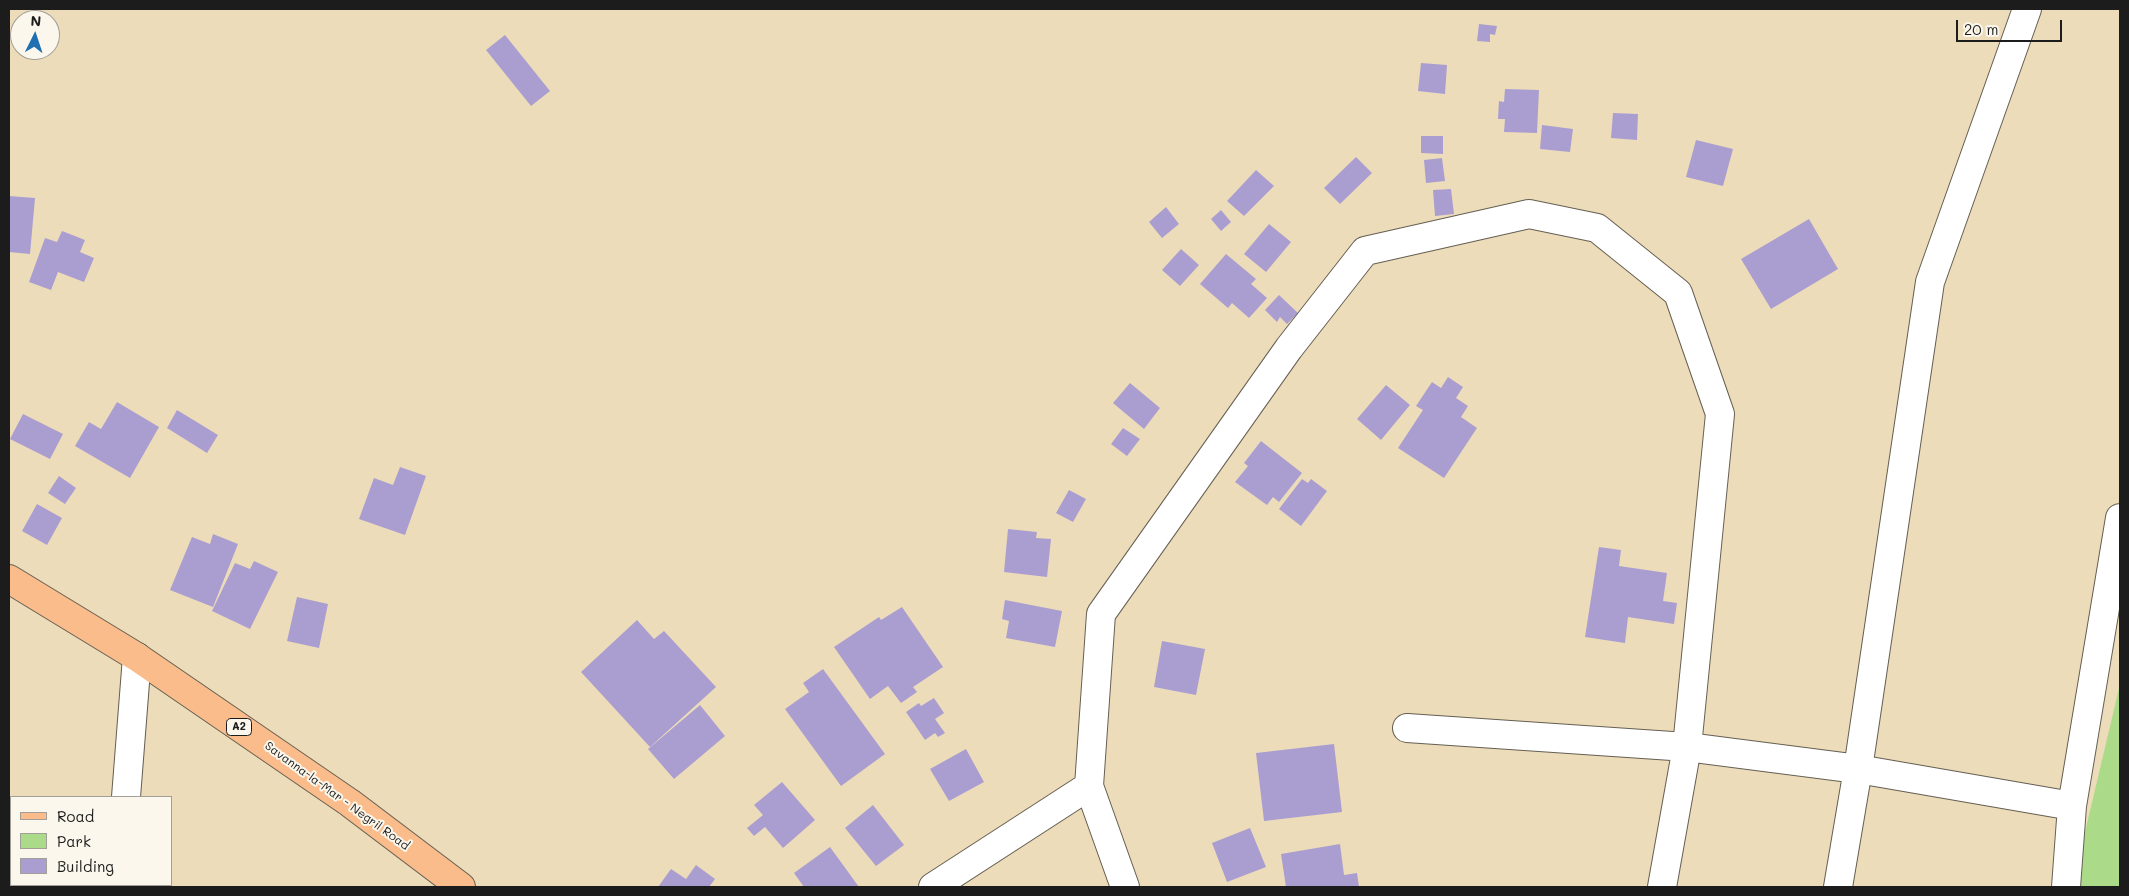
<!DOCTYPE html>
<html>
<head>
<meta charset="utf-8">
<style>
  body { margin:0 }
  #map { position:relative; width:2129px; height:896px; overflow:hidden; background:#eddcb9; font-family:Mali,sans-serif }
  canvas { display:block }
  .frame { position:absolute; inset:0; border:10px solid #1c1c1c; pointer-events:none }
  .legend { position:absolute; left:10px; top:796px; width:162px; height:90px; box-sizing:border-box; background:#fbf7ec; border:1px solid #a29f99; margin:0; padding:6px 9px; list-style:none; font-size:15px; color:#1c1c1c }
  .legend li { display:flex; align-items:center; gap:10px; height:25px }
  .legend b { width:25px; border:1px solid #a29f99 }
  .north { position:absolute; left:10px; top:10px; width:50px; height:50px; box-sizing:border-box; background:#fbf7ec; border:1px solid #a29f99; border-radius:50%; rotate:4deg; font-size:14px; font-weight:700; line-height:20px; text-align:center; color:#1c1c1c }
  .north::after { content:''; display:block; margin:auto; width:18px; height:22px; background:#1f6fb2; clip-path:polygon(50% 0,100% 100%,50% 72%,0 100%) }
  .scale { position:absolute; left:1956px; top:20px; width:106px; height:22px; box-sizing:border-box; border:2px solid #1c1c1c; border-top:0; padding-left:6px; font-size:15px; line-height:18px; white-space:nowrap; color:#1c1c1c; -webkit-text-stroke:4px #fbf7ec; paint-order:stroke }
</style>
</head>
<body>
<div id="map">
<canvas width="2129" height="896"></canvas>
<div class="frame"></div>
<ul class="legend">
<li><b style="height:6px;background:#f9bc8a"></b>Road</li>
<li><b style="height:14px;background:#abdb89"></b>Park</li>
<li><b style="height:14px;background:#aa9ed1"></b>Building</li>
</ul>
<div class="north">N</div>
<div class="scale">20 m</div>
</div>
<script>
const ctx = document.querySelector('canvas').getContext('2d');
ctx.lineJoin = 'round';
function paint(path, color) { ctx.fillStyle = color; ctx.fill(path, 'evenodd'); }
const poly = rows => new Path2D(rows.map(r => 'M' + r).join(''));
function strokePath(path, color, width, dash) { ctx.strokeStyle = color; ctx.lineWidth = width; ctx.lineCap = dash ? 'butt' : 'round'; ctx.setLineDash(dash || []); ctx.stroke(path); }
function drawText(font, color, halo, rows, align = 'center') {
  ctx.font = font + ' Mali,sans-serif'; ctx.lineWidth = 4; ctx.setLineDash([]); ctx.textBaseline = 'middle'; ctx.strokeStyle = halo; ctx.fillStyle = color; for (const [text, x, y, turn = 0] of rows) {
    ctx.save(); ctx.translate(x, y); ctx.rotate((+turn || 0) * Math.PI / 180); ctx.textAlign = isNaN(turn) ? turn : align; if (halo) ctx.strokeText(text, 0, 0); ctx.fillText(text, 0, 0); ctx.restore();
  }
}
paint(poly([
  [2120,684,2120,887,2072,887]
]), '#abdb89');
paint(poly([
  [1479,24,1497,26,1495,35,1490,34,1490,42,1477,41],
  [505,35,550,91,531,106,486,50],
  [1421,63,1447,65,1445,94,1418,91],
  [1505,89,1539,90,1537,133,1504,132,1505,119,1498,119,1499,101,1504,102],
  [1613,113,1638,114,1637,140,1611,138],
  [1542,125,1573,129,1570,152,1540,149],
  [1421,136,1443,136,1443,154,1421,153],
  [1696,140,1733,149,1723,186,1686,177],
  [1356,157,1372,173,1340,204,1324,188],
  [1442,158,1445,181,1426,183,1424,160],
  [1256,170,1274,186,1244,216,1227,201],
  [1451,189,1454,214,1435,216,1433,190],
  [9,196,35,198,30,254,9,252],
  [1166,207,1179,224,1162,238,1149,222],
  [1221,210,1231,222,1221,231,1211,219],
  [1809,219,1838,269,1771,309,1741,259],
  [1269,224,1291,242,1266,272,1244,254],
  [62,231,85,240,80,252,94,258,84,282,58,272,51,290,29,282,45,238,57,242],
  [1181,249,1199,265,1180,286,1162,270],
  [1226,254,1256,279,1251,284,1267,298,1249,318,1232,303,1228,308,1200,284],
  [1279,295,1298,313,1287,324,1280,317,1277,322,1265,310],
  [1448,377,1463,387,1456,398,1468,406,1461,417,1477,428,1444,478,1398,448,1423,410,1416,406,1432,382,1441,388],
  [1130,383,1160,408,1144,429,1113,403],
  [1386,385,1410,405,1381,440,1357,419],
  [117,402,159,427,130,478,75,446,89,422,101,429],
  [177,410,218,435,207,453,167,428],
  [23,414,63,434,50,459,10,439],
  [1123,428,1140,439,1127,456,1111,444],
  [1261,441,1302,473,1279,502,1273,497,1267,505,1235,482,1248,466,1244,463],
  [400,467,426,476,405,535,359,519,374,478,393,485],
  [59,476,76,488,65,504,48,493],
  [1302,479,1308,483,1311,479,1327,491,1301,526,1279,509],
  [1069,490,1086,499,1073,522,1056,513],
  [37,504,62,518,47,545,22,531],
  [1008,529,1037,532,1036,538,1051,539,1047,577,1004,572],
  [213,534,238,544,213,607,170,590,192,537,210,544],
  [1599,547,1621,550,1619,566,1667,573,1663,601,1677,603,1674,624,1628,617,1625,643,1585,637],
  [254,561,278,572,250,629,212,611,235,563,250,569],
  [297,597,328,604,319,648,287,641],
  [1005,600,1062,611,1055,647,1006,638,1009,621,1002,619],
  [902,607,943,667,913,687,917,692,901,703,888,686,870,699,834,647,879,617,881,620],
  [637,620,654,639,664,631,716,687,650,747,581,672],
  [1162,641,1205,649,1196,695,1154,687],
  [823,669,885,754,841,786,785,709,809,692,803,683],
  [934,698,944,713,935,719,945,733,938,737,935,733,925,740,906,712,919,703,921,706],
  [700,705,725,736,674,779,648,749],
  [1334,744,1342,812,1264,821,1256,753],
  [966,749,984,782,949,801,930,769],
  [782,782,815,820,783,848,765,827,754,836,747,828,763,815,754,805],
  [873,805,904,845,876,866,845,828],
  [1250,828,1266,867,1227,882,1212,843],
  [1340,844,1344,875,1357,873,1359,887,1286,887,1281,854],
  [830,847,859,887,804,887,794,873],
  [696,865,715,879,709,887,658,887,671,869,686,879]
]), '#aa9ed1');
const street = poly([
  [1407,728,1687,747,1858,769,2072,806],
  [1089,786,1125,887],
  [126,797,137,657],
  [119,887,119,885],
  [933,887,1089,786,1101,614,1289,348,1365,251,1529,214,1597,228,1678,293,1720,414,1687,747,1662,887],
  [1838,887,1858,769,1930,282,2027,9],
  [2066,887,2072,806,2120,518]
]);
const primary = poly([
  [9,579,137,657,350,803,461,887]
]);
strokePath(street, '#655f53', 30);
strokePath(primary, '#655f53', 30);
strokePath(street, '#fff', 28);
strokePath(primary, '#f9bc8a', 28);
for (const [x, y, w] of [
  [239,727,25]
]) { const box = new Path2D(); box.roundRect(x - w / 2, y - 8.5, w, 17, 4); ctx.fillStyle = '#fbf7ec'; ctx.fill(box); strokePath(box, '#1c1c1c', 1); }
drawText('bold 11px', '#1c1c1c', null, [
  ["A2",239,727]
]);
drawText('12px', '#1c1c1c', '#fbf7ec', [
  ["Savanna-la-Mar - Negril Road",337,796,36]
]);
</script>
</body>
</html>
